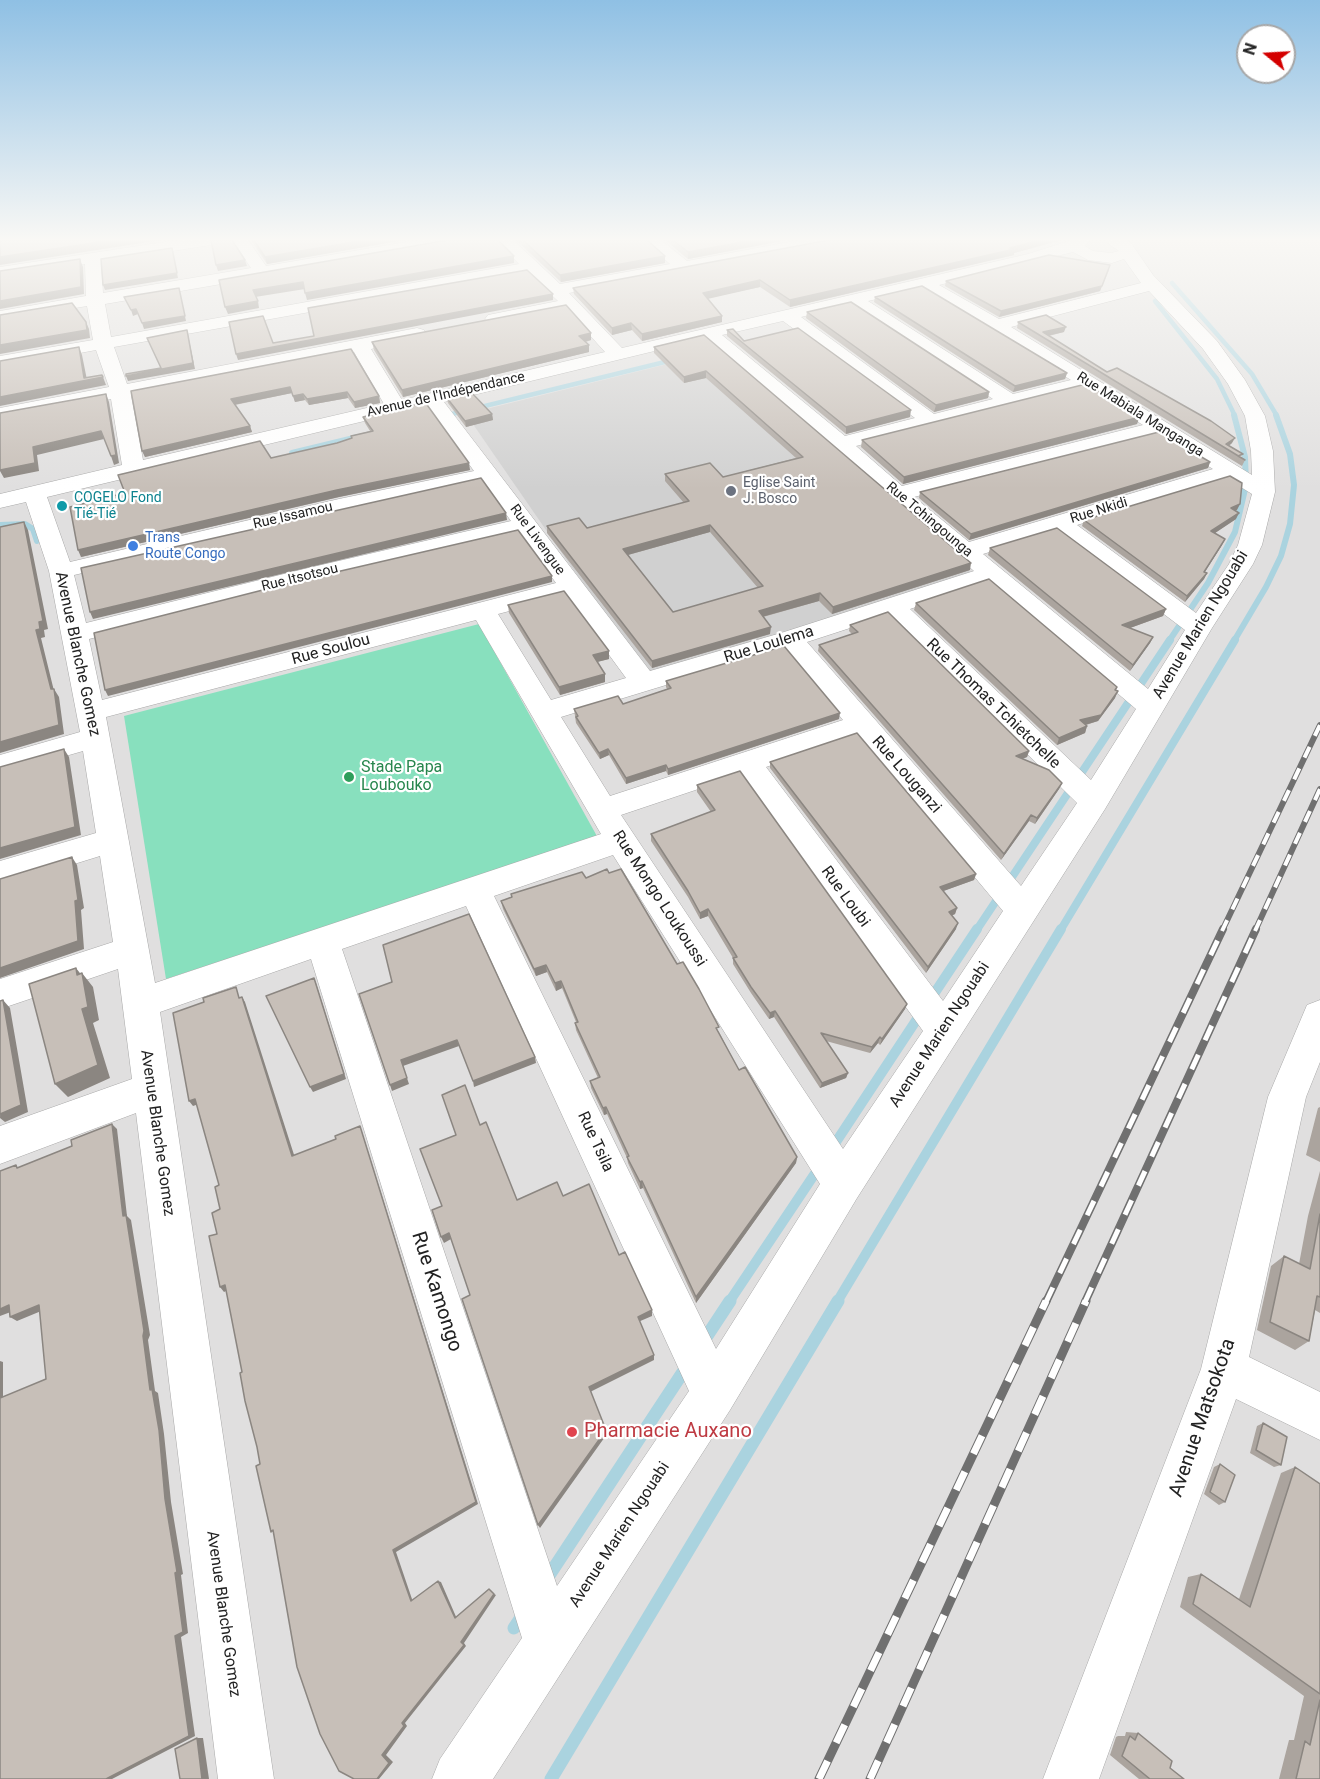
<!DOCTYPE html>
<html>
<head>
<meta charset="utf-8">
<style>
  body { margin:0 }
  #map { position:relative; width:1320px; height:1779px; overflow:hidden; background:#f2efe9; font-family:Roboto,sans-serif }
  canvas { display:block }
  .north { position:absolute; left:1236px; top:24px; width:60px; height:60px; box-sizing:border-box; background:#fff; border:2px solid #a7a7a7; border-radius:50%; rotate:288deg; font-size:16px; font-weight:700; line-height:24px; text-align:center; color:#222 }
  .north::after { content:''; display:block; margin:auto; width:21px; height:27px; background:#d40000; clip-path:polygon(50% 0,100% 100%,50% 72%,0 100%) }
</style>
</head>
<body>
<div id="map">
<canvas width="1320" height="1779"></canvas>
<div class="north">N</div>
</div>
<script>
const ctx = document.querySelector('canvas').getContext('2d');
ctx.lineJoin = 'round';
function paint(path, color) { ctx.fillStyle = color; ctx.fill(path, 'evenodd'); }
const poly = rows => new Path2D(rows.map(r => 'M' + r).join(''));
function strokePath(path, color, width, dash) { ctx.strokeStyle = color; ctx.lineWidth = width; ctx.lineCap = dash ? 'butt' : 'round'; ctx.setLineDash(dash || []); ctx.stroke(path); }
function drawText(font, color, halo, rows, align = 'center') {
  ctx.font = font + ' Roboto,sans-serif'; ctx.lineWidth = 4.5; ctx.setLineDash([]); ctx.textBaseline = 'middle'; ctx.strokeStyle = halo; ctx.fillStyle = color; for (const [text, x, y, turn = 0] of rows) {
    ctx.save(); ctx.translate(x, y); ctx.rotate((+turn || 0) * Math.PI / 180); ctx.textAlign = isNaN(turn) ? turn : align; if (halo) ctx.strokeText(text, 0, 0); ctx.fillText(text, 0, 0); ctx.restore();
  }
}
paint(poly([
  [0,240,1320,240,1320,1779,0,1779]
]), '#e0dfdf');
paint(poly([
  [720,351,976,577,646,675,466,414]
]), '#d0d0d0');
paint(poly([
  [479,624,598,838,166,979,124,716]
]), '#88e0be');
strokePath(poly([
  [1172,283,1252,374,1277,416],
  [1155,301,1217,379,1235,416],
  [444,416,673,360]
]), '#aad3df', 4.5);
strokePath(poly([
  [444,416,449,415],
  [292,453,358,437],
  [0,525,25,524,33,529,37,541],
  [1169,641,1208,583,1235,532,1246,485,1245,457,1234,415],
  [1234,641,1266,587,1281,556,1290,524,1294,485,1290,454,1276,415]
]), '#aad3df', 6);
strokePath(poly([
  [976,931,1170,640],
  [1060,931,1235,640]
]), '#aad3df', 8);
strokePath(poly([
  [930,1000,977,929],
  [832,1148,921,1013],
  [729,1302,820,1166],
  [837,1302,1061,929]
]), '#aad3df', 10);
strokePath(poly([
  [703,1342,730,1301],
  [546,1580,687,1366],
  [514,1628,524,1613],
  [551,1779,838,1301]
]), '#aad3df', 13);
const minor = poly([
  [178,240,219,240,211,245,101,262,103,293,251,268,232,240,248,240,266,266,418,240,456,240,448,245,105,304,111,337,519,264,495,240,513,240,560,284,670,264,643,240,661,240,687,261,800,240,835,240,827,245,569,293,622,348,1028,254,1072,240,1090,240,1085,246,1093,251,1111,253,1119,251,1109,244,1108,240,1126,240,1131,243,1153,275,1217,341,1245,380,1265,416,1273,451,1275,492,1262,545,1253,564,1212,628,1105,809,857,1198,730,1410,493,1779,432,1779,440,1759,522,1638,311,959,160,1012,274,1779,218,1779,136,1113,0,1164,0,1126,132,1079,118,969,0,1009,0,979,113,942,100,856,0,887,0,861,96,833,83,751,0,775,0,755,80,732,49,571,26,502,0,508,0,494,122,465,111,399,0,420,0,408,109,387,96,350,0,368,0,356,93,340,87,306,0,321,0,311,86,296,85,264,0,277,0,267,178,240],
  [1073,252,1088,260,1112,263,1124,259,1141,283,999,319,939,285,1073,252],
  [528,273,558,301,488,315,485,319,488,323,494,324,567,310,605,352,402,400,371,349,424,338,426,334,424,330,417,328,127,384,114,347,528,273],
  [921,289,990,329,1071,380,1013,394,868,301,921,289],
  [1149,291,1203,349,1228,384,1245,416,1251,451,1252,475,1011,327,1149,291],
  [851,305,993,399,934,414,801,317,851,305],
  [783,321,915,418,845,436,722,335,783,321],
  [704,339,833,448,974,571,781,633,650,671,444,402,704,339],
  [354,352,384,404,143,460,131,395,354,352],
  [1084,388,1143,425,902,486,856,446,1084,388],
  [427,406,474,471,339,499,70,562,47,497,427,406],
  [1157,435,1213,469,969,542,914,497,1157,435],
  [1228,479,1252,494,1238,545,1229,564,1196,613,1077,525,1228,479],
  [483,482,511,521,304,569,86,623,74,575,339,513,483,482],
  [1055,532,1185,630,1148,689,983,554,1055,532],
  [520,533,556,583,102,700,89,639,307,583,520,533],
  [988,583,1136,709,1091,780,910,609,988,583],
  [566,596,626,678,551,700,498,614,566,596],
  [887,616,1077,803,1021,886,807,642,887,616],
  [476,620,601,834,155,983,106,717,476,620],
  [784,649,843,720,610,796,561,717,784,649],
  [857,736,1003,911,943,1001,766,767,857,736],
  [740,775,923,1031,843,1149,621,815,740,775],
  [613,855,820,1184,716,1349,494,896,613,855],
  [466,906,689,1391,557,1586,342,949,466,906],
  [1320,1000,1320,1062,1306,1097,1249,1357,1320,1392,1320,1440,1236,1399,1099,1779,1043,1779,1201,1369,1268,1097,1307,1005,1320,1000]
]);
strokePath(minor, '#a9a9a9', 1);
paint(minor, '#fff');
const railFar2 = poly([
  [1222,931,1320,725],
  [1255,931,1320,789]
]);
const railFar1 = poly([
  [1046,1302,1223,929],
  [1085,1302,1256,929]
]);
const rail = poly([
  [819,1779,1046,1301],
  [870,1779,1086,1301]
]);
strokePath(railFar2, '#707070', 6);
strokePath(railFar1, '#707070', 8);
strokePath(rail, '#707070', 9);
strokePath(railFar2, '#fff', 4, [12]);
strokePath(railFar1, '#fff', 5, [16]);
strokePath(rail, '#fff', 7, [20]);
paint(poly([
  [251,240,404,240,267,264],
  [516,240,647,240,665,263,561,282],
  [665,240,787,240,688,259],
  [829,240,1062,240,1014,253,1014,255,790,307,760,287,708,298,722,316,722,322,642,341,632,330,612,335,574,294,573,288],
  [1109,270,1100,291,999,317,945,286,946,281],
  [875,297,1067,373,1065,379,1013,392,874,302],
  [807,312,989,392,988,398,934,412,806,318],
  [1018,322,1064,332,1049,336,1107,372,1232,443,1229,446,1241,458,1245,460,1242,466,1017,328],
  [727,330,744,341,910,417,846,434,727,336],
  [704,335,970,570,832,614,819,601,763,617,770,634,652,668,547,533,547,526,587,528,684,503,665,481,665,474,723,477,796,458,706,378,684,383,654,353,654,347],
  [710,532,758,588,673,612,628,555],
  [591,340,586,342,589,345,589,352,403,397,374,350,372,342],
  [351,349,379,396,380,403,355,408,348,398,309,405,305,400,295,402,292,393,235,405,250,426,252,432,145,457,131,391],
  [447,398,492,414,493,420,466,427,448,403],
  [363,417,470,470,339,497,81,557,125,493,337,443,352,438,351,436,370,431,365,423],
  [1137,424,903,484,861,447,862,440],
  [1210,462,1208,468,969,540,919,498,920,492],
  [1235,510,1236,519,1215,533,1222,545,1204,572,1207,573,1204,579,1185,602,1082,526,1084,520,1237,510],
  [990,548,1166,609,1163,616,1130,628,1153,637,1150,643,1130,671,988,555],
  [916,603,1117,687,1116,690,1115,698,1098,721,1086,725,1087,726,1085,733,1057,745,914,610],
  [508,605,609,651,609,659,597,662,605,674,605,682,560,695,509,613],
  [850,625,1029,751,1027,757,1022,759,1062,783,1059,789,1035,824,1029,821,1001,860,818,651,819,645,852,634,849,631],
  [666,681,839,719,668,775,666,771,626,784,609,755,600,759,576,723,574,709,623,704,667,689,666,687],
  [770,762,976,874,974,880,943,891,957,908,955,914,951,916,956,929,926,973,770,768],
  [697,785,907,1004,905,1009,880,1045,878,1043,870,1053,826,1041,848,1073,846,1078,820,1088,774,1017,769,1019,751,993,733,964,733,958,708,916,700,919,688,897,651,841,651,834,711,812,697,792],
  [586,878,677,964,719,1032,739,1070,797,1157,796,1163,696,1303,643,1188,640,1189,628,1163,627,1158,607,1114,604,1115,591,1088,590,1081,598,1078,576,1030,575,1023,576,1022,562,988,556,991,547,972,536,976,503,909,501,901,511,897,511,894],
  [1320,1107,1320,1162,1306,1155,1318,1108],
  [1320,1171,1320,1313,1315,1310,1309,1341,1295,1350,1257,1330,1271,1266,1284,1256,1299,1264,1308,1216],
  [1263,1423,1281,1465,1274,1467,1250,1453,1257,1426],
  [1220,1464,1225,1502,1219,1505,1204,1494,1214,1467],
  [1295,1467,1320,1484,1320,1779,1279,1779,1289,1740,1294,1740,1304,1696,1180,1607,1188,1577,1201,1574,1239,1599,1281,1473],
  [1126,1732,1138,1733,1170,1768,1184,1779,1139,1779,1110,1755,1116,1737,1118,1736,1125,1736]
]), '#aba49e');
paint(poly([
  [112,240,162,240,0,265,0,257],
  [365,240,404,240,267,264,265,257],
  [753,240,787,240,688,259,688,252],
  [1039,240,1062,240,1014,253,1014,255,790,307,790,300],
  [172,248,178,278,105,290,103,285],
  [514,256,514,263,307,300,305,293],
  [665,256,665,263,561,282,560,275],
  [80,259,83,267,84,294,0,309,0,301],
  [245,260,247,266,218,271,216,265],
  [1110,265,1100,291,999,317,1001,311],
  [760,280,760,287,703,300,703,293],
  [303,282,305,289,255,297,253,290],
  [179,288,186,321,144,329,142,323],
  [553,294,553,300,238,360,236,354],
  [258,301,259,308,228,314,225,307],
  [136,309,138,314,133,316,131,310],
  [722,316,722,322,642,341,642,334],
  [86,322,89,329,90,338,0,354,0,345],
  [631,323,632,330,612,335,612,328],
  [1066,327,1064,332,1042,337,1043,332],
  [187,330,195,369,128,381,126,376,193,363],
  [591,333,591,340,579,343,579,336],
  [589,345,589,352,403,397,402,390],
  [79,347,82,355,87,380,103,377,106,385,0,406,0,397,84,378],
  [706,371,706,378,684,383,684,377],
  [1067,373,1065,379,1013,392,1015,386],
  [290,387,292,393,233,405,231,399],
  [347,392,348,398,309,405,307,399],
  [989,392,988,398,934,412,936,405],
  [106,394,109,402,119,463,114,465,111,456],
  [303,394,305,400,295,402,293,396],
  [379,396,380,403,355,408,354,402],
  [911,410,910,417,846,434,846,427],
  [492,414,493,420,466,427,465,421],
  [1140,417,1137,424,903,484,904,477],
  [250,426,252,432,145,457,142,451],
  [101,431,104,439,37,455,39,471,4,478,0,471,0,470,33,447],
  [1235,438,1232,443,1225,448,1226,444],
  [1210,462,1208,468,969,540,971,534],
  [469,463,470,470,339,497,81,557,78,550,337,490],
  [1240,504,1237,510,1228,514,1231,508],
  [506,513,507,520,93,619,90,612],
  [1239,513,1236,519,1209,537,1211,531],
  [24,522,28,530,48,629,44,630,45,637,41,638,55,695,54,689,59,697,64,734,0,753,0,742,36,630],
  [710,525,710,532,624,556,623,549],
  [1225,539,1222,545,1201,578,1204,572],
  [971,563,970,570,832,614,833,607],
  [1207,573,1204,579,1185,602,1187,596],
  [552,576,552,582,108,696,105,690],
  [820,593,819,601,758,618,759,611],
  [1166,609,1163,616,1119,632,1122,625],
  [771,627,770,634,652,668,652,661],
  [1153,637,1150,643,1130,671,1133,665],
  [609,651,609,659,593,663,593,655],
  [605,674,605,682,560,695,559,687],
  [1118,691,1115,698,1098,721,1078,727,1080,720],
  [840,713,839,719,668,775,668,769],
  [1087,726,1085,733,1057,745,1059,738],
  [64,749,69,757,81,835,0,859,0,848],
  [608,749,609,755,600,759,599,753],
  [1029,751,1027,757,1014,762,1016,756],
  [666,765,666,771,626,784,626,778],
  [1062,783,1059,789,1035,824,1037,818],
  [1031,815,1029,821,1001,860,1004,854],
  [72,857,77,865,84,908,81,910,84,949,0,978,0,968],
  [976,874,974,880,938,893,940,887],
  [957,908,955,914,946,918,949,912],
  [708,909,708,916,700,919,700,913],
  [958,923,956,929,926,973,928,967],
  [546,965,547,972,536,976,534,969],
  [76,968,83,977,82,973,93,987,99,1020,93,1023,110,1078,68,1097,55,1084,82,1009],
  [314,978,316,983,346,1079,313,1092,310,1087],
  [561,981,562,988,556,991,555,983],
  [242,997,245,1002,296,1161,292,1156],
  [3,1000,10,1008,28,1112,5,1122,0,1118],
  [907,1004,905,1009,880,1045,882,1039],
  [775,1011,774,1017,769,1019,770,1013],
  [880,1037,878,1043,870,1053,872,1047],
  [457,1040,459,1046,403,1066,409,1084,392,1091,390,1085,401,1060],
  [535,1057,536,1063,474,1087,473,1081],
  [848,1073,846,1078,820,1088,822,1083],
  [195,1099,199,1104,193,1106,189,1101],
  [606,1107,607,1114,604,1115,603,1108],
  [112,1124,117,1129,127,1216,131,1220,150,1335,148,1340,155,1391,158,1393,164,1434,171,1502,183,1574,181,1575,188,1633,181,1637,195,1736,112,1779,106,1779,175,1636,165,1499,150,1390,123,1216],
  [360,1126,362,1132,478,1504,396,1552,413,1602,411,1601,393,1550],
  [797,1157,796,1163,696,1303,696,1297],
  [642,1181,643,1188,640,1189,640,1182],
  [449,1233,451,1239,444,1243,441,1237],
  [225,1285,230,1289,224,1292,220,1287],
  [9,1305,16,1310,0,1316,0,1309],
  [39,1305,46,1309,17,1321,10,1317],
  [652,1310,652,1316,638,1322,638,1317],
  [654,1355,654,1360,590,1392,589,1387],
  [0,1361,3,1362,3,1399,0,1400],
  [606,1430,607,1434,540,1528,538,1525],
  [438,1581,441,1582,457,1619,455,1618],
  [494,1594,496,1595,464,1643,466,1646,405,1723,407,1726,386,1755,393,1762,379,1779,377,1779,382,1755,402,1723,461,1642],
  [197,1738,203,1738,209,1779,202,1779]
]), '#8b8681');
const building = poly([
  [0,240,112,240,0,257,0,240],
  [211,240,232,240,245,260,216,265,211,240],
  [254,240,365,240,265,257,254,240],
  [448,240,498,240,514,256,305,293,303,282,253,290,258,301,225,307,219,280,448,240],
  [523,240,647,240,665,256,560,275,523,240],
  [673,240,753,240,688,252,673,240],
  [829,240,1039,240,1010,248,1015,249,790,300,760,280,703,293,722,316,642,334,631,323,612,328,573,288,829,240],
  [172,248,177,273,103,285,101,259,172,248],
  [1049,255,1110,265,1102,286,1001,311,946,281,1049,255],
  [80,259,81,287,0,301,0,271,80,259],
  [527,270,553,294,236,354,229,322,263,316,273,343,314,336,308,308,527,270],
  [922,286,1067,373,1015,386,875,297,922,286],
  [179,288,185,316,142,323,136,309,131,310,124,297,179,288],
  [851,302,989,392,936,405,807,312,851,302],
  [72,303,86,322,87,330,0,345,0,315,72,303],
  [566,305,591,333,579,336,589,345,402,390,372,342,566,305],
  [1046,315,1066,327,1043,332,1107,372,1117,368,1211,421,1235,438,1226,444,1243,454,1238,456,1245,460,1018,322,1046,315],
  [798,328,911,410,846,427,727,330,733,329,744,341,798,328],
  [187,330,193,363,126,376,126,374,161,368,147,338,187,330],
  [704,335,971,563,833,607,820,593,759,611,771,627,652,661,547,526,579,518,587,528,689,501,665,474,710,463,723,477,803,457,706,371,684,377,654,347,704,335],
  [710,525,763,586,673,612,623,549,710,525],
  [79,347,84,378,102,375,103,377,0,397,0,361,79,347],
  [351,349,379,396,354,402,347,392,307,399,303,394,293,396,290,387,231,399,250,426,142,451,131,391,351,349],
  [1086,384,1140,417,904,477,862,440,1086,384],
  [471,392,492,414,465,421,447,398,471,392],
  [106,394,116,455,111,456,101,431,33,447,35,463,0,470,0,413,106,394],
  [425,402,469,463,337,490,78,550,70,507,125,493,118,475,260,441,271,458,337,443,352,438,351,436,373,431,363,417,425,402],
  [1159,432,1210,462,971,534,920,492,1159,432],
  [1230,476,1242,483,1240,504,1231,508,1239,513,1211,531,1225,539,1204,572,1207,573,1187,596,1084,520,1230,476],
  [481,478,506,513,90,612,81,568,481,478],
  [24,522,43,621,39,622,40,629,36,630,51,689,54,689,59,725,0,742,0,527,24,522],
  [1057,528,1166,609,1122,625,1153,637,1133,665,990,548,1057,528],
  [518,530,552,576,105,690,94,633,306,579,518,530],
  [989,579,1117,687,1115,690,1118,691,1101,715,1080,720,1087,726,1059,738,916,603,989,579],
  [564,591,609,651,593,655,605,674,559,687,508,605,564,591],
  [888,612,1029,751,1016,756,1049,770,1062,783,1037,818,1031,815,1004,854,819,645,858,632,850,625,888,612],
  [784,646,840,713,668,769,666,765,626,778,608,749,599,753,576,717,578,716,574,709,618,696,623,704,671,688,666,681,784,646],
  [857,733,976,874,940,887,957,908,949,912,958,923,928,967,770,762,857,733],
  [64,749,75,827,0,848,0,767,64,749],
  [740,771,907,1004,882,1039,880,1037,872,1047,821,1033,848,1073,822,1083,775,1011,770,1013,751,987,733,958,737,957,708,909,700,913,688,891,651,834,715,810,697,785,740,771],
  [72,857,78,900,75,901,78,941,0,968,0,879,72,857],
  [607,869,609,873,621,869,677,964,683,962,699,989,719,1027,716,1028,739,1070,745,1067,797,1157,696,1297,642,1181,640,1182,627,1157,629,1156,606,1107,603,1108,590,1081,600,1077,575,1023,578,1022,561,981,555,983,546,965,534,969,501,901,512,897,511,894,582,872,586,878,607,869],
  [469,914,535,1057,473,1081,457,1040,401,1060,407,1078,390,1085,359,994,392,982,383,945,469,914],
  [76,968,77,975,82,973,88,1007,82,1009,98,1065,55,1084,29,984,76,968],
  [314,978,344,1074,310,1087,266,996,314,978],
  [236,987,239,998,242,997,292,1156,336,1139,335,1136,360,1126,476,1502,393,1550,411,1601,438,1581,455,1618,489,1589,494,1594,461,1642,464,1645,402,1723,404,1726,382,1755,389,1763,377,1779,354,1779,339,1771,320,1734,297,1667,273,1530,271,1532,256,1466,260,1464,257,1447,245,1401,240,1373,242,1372,225,1285,220,1287,209,1236,217,1234,212,1213,220,1209,215,1187,219,1185,195,1099,189,1101,173,1013,204,1002,203,998,236,987],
  [3,1000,21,1105,0,1114,0,1001,3,1000],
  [465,1085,480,1125,486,1122,517,1200,557,1182,563,1196,589,1184,619,1255,625,1252,652,1310,638,1317,654,1355,589,1387,606,1430,538,1525,462,1299,470,1295,449,1233,441,1237,432,1210,442,1206,420,1149,456,1135,442,1095,465,1085],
  [112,1124,123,1216,126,1215,144,1331,143,1336,150,1390,152,1389,159,1430,165,1499,177,1572,175,1573,183,1632,175,1636,189,1736,106,1779,0,1779,0,1398,46,1379,39,1305,10,1317,9,1305,0,1309,0,1171,16,1165,17,1168,72,1146,71,1140,112,1124],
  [1320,1214,1320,1297,1317,1296,1309,1341,1270,1322,1284,1256,1310,1269,1320,1214],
  [1263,1423,1287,1437,1281,1465,1256,1450,1263,1423],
  [1220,1464,1235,1475,1225,1502,1210,1492,1220,1464],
  [1295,1467,1320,1484,1320,1694,1193,1604,1201,1574,1250,1607,1295,1467],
  [1320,1700,1320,1779,1296,1779,1305,1741,1310,1745,1320,1700],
  [1138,1733,1172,1761,1170,1768,1184,1779,1150,1779,1122,1756,1129,1738,1130,1736,1135,1740,1138,1733],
  [197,1738,202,1779,180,1779,175,1749,197,1738]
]);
paint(building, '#c7bfb8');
strokePath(building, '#8b8681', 1.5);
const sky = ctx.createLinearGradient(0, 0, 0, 489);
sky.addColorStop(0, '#8fc0e4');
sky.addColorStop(0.49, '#f9f8f5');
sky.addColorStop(1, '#f9f8f500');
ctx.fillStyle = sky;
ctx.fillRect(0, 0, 1320, 489);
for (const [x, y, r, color] of [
  [731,491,6,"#6b7280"],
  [62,506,6,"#0f9aa8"],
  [133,546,6,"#3f7fe0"],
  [349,777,6,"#2e9e5b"],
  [572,1432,6,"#e0444e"]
]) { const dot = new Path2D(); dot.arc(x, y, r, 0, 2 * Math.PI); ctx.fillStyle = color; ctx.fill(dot); strokePath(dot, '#fff', 2); }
drawText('14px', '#222', '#fff', [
  ["Avenue de l'Indépendance",446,395,-13],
  ["Rue Mabiala Manganga",1140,415,32],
  ["Rue Nkidi",1099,511,-17],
  ["Rue Issamou",293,516,-13],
  ["Rue Tchingounga",929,520,40],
  ["Rue Livengue",537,540,54],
  ["Rue Itsotsou",300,578,-14]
]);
drawText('14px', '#5b616d', '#fff', [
  ["Eglise Saint",743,483],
  ["J. Bosco",743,499]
], 'left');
drawText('14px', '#0d838f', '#fff', [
  ["COGELO Fond",74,498],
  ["Tié-Tié",74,514]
], 'left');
drawText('14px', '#366cbe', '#fff', [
  ["Trans",145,538],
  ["Route Congo",145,554]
], 'left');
drawText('16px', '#222', '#fff', [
  ["Avenue Marien Ngouabi",1201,625,-59],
  ["Rue Loulema",769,645,-17],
  ["Rue Soulou",331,650,-15],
  ["Avenue Blanche Gomez",77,654,78],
  ["Rue Thomas Tchietchelle",993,704,44],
  ["Rue Louganzi",906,775,49],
  ["Rue Loubi",845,897,54],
  ["Rue Mongo Loukoussi",659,899,57],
  ["Avenue Marien Ngouabi",940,1035,-57],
  ["Avenue Blanche Gomez",157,1133,82],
  ["Rue Tsila",595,1142,65],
  ["Avenue Marien Ngouabi",620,1535,-57],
  ["Avenue Blanche Gomez",223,1614,82]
]);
drawText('16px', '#27864d', '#fff', [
  ["Stade Papa",361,768],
  ["Loubouko",361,786]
], 'left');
drawText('20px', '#222', '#fff', [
  ["Rue Kamongo",436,1292,72],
  ["Avenue Matsokota",1203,1418,-71]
]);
drawText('20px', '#be3a42', '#fff', [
  ["Pharmacie Auxano",584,1432]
], 'left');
</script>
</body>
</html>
